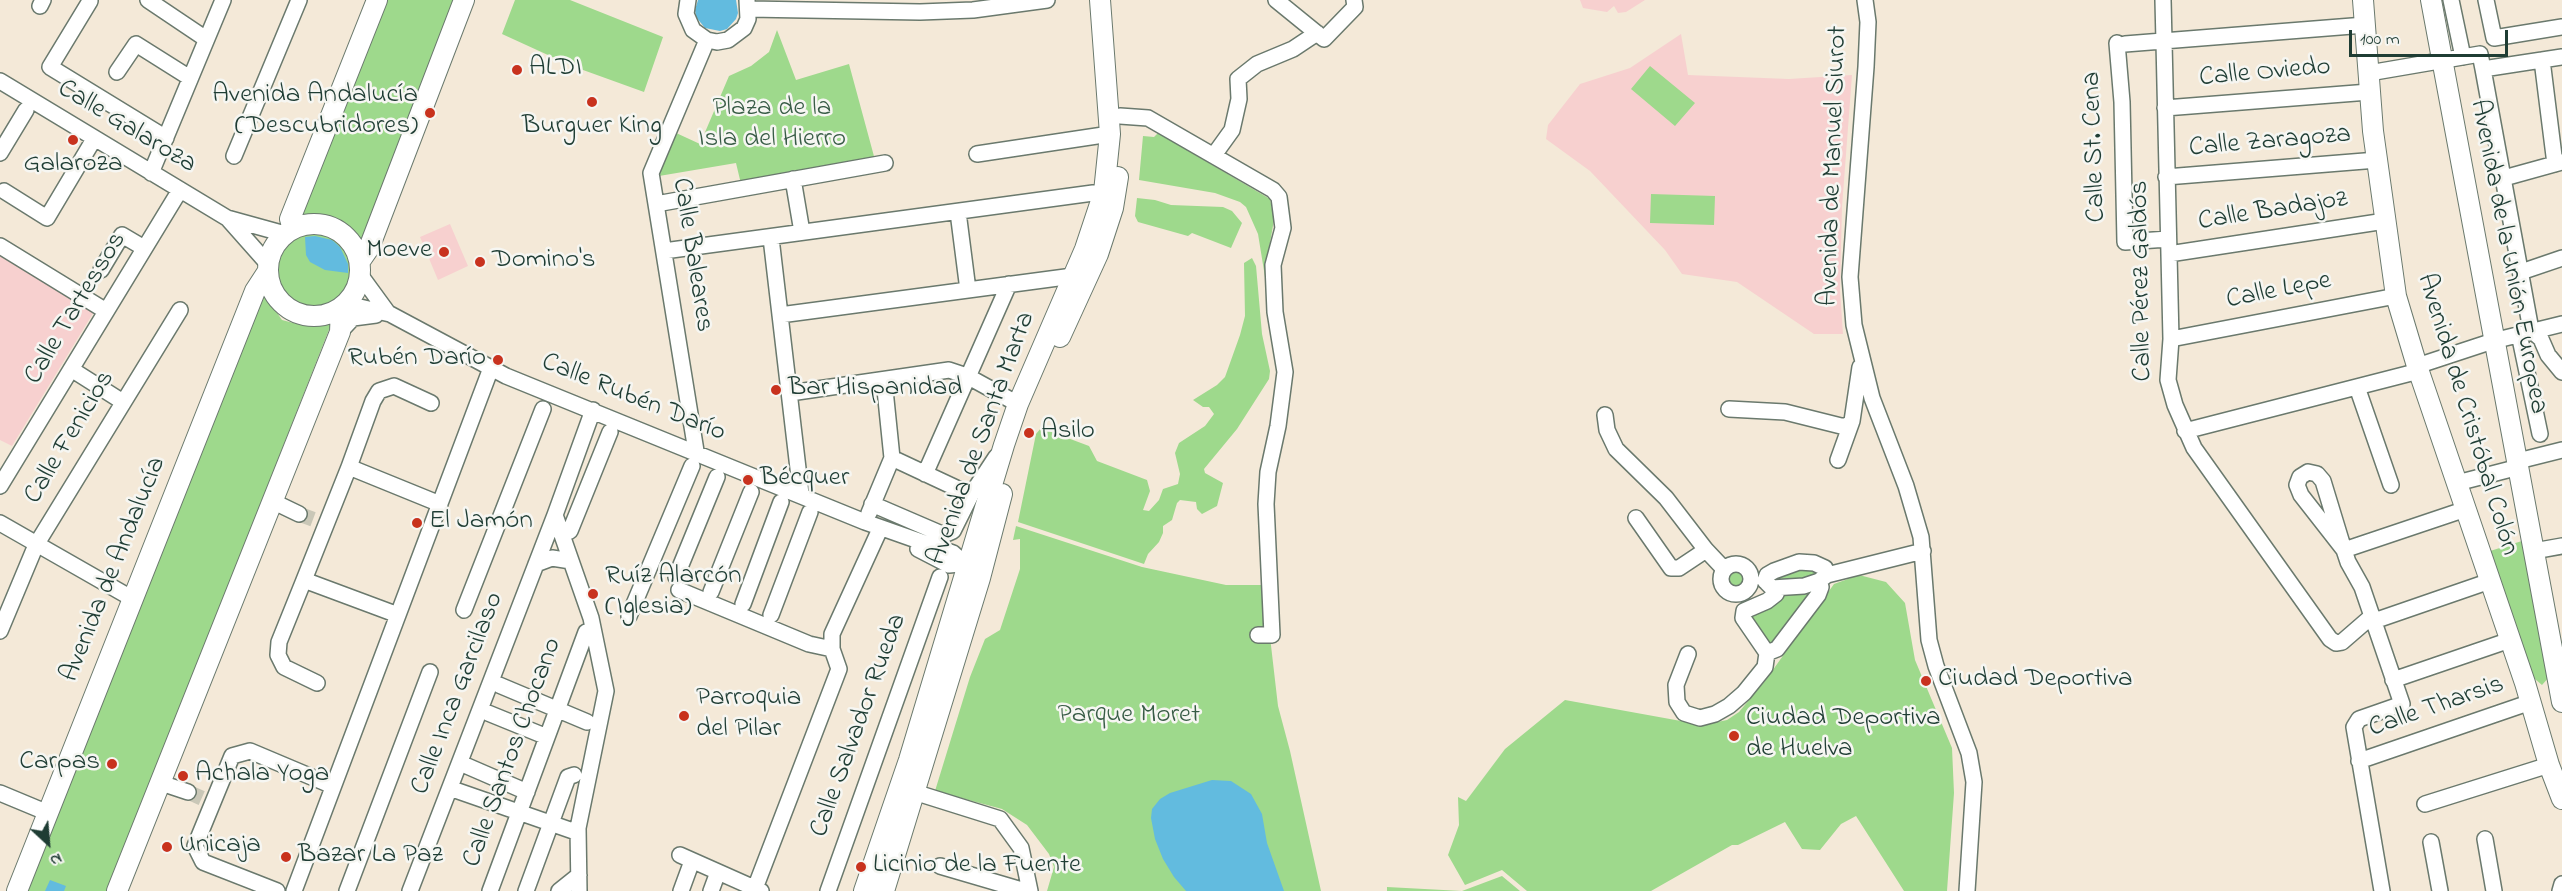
<!DOCTYPE html>
<html>
<head>
<meta charset="utf-8">
<style>
  body { margin:0 }
  #map { position:relative; width:2562px; height:891px; overflow:hidden; background:#f4e9d8; font-family:"Indie Flower",sans-serif }
  canvas { display:block }
  .north { position:absolute; left:18px; top:813px; width:60px; height:60px; -webkit-text-stroke:4px #f6f6f2; paint-order:stroke; rotate:154deg; font-size:16px; font-weight:700; line-height:24px; text-align:center; color:#1f3d34 }
  .north::after { content:''; display:block; margin:auto; width:21px; height:27px; background:#1f3d34; clip-path:polygon(50% 0,100% 100%,50% 72%,0 100%) }
  .scale { position:absolute; left:2349px; top:30px; width:159px; height:27px; box-sizing:border-box; border:3px solid #1f3d34; border-top:0; padding-left:8px; font-size:18px; line-height:21px; white-space:nowrap; color:#1f3d34; -webkit-text-stroke:4px #f6f6f2; paint-order:stroke }
</style>
</head>
<body>
<div id="map">
<canvas width="2562" height="891"></canvas>
<div class="north">N</div>
<div class="scale">100 m</div>
</div>
<script>
const ctx = document.querySelector('canvas').getContext('2d');
ctx.lineJoin = 'round';
function paint(path, color) { ctx.fillStyle = color; ctx.fill(path, 'evenodd'); }
const poly = rows => new Path2D(rows.map(r => 'M' + r).join(''));
function strokePath(path, color, width, dash) { ctx.strokeStyle = color; ctx.lineWidth = width; ctx.lineCap = dash ? 'butt' : 'round'; ctx.setLineDash(dash || []); ctx.stroke(path); }
function drawText(font, color, halo, rows, align = 'center') {
  ctx.font = font + ' "Indie Flower",sans-serif'; ctx.lineWidth = 5; ctx.setLineDash([]); ctx.textBaseline = 'middle'; ctx.strokeStyle = halo; ctx.fillStyle = color; for (const [text, x, y, turn = 0] of rows) {
    ctx.save(); ctx.translate(x, y); ctx.rotate((+turn || 0) * Math.PI / 180); ctx.textAlign = isNaN(turn) ? turn : align; if (halo) ctx.strokeText(text, 0, 0); ctx.fillText(text, 0, 0); ctx.restore();
  }
}
paint(poly([
  [1580,0,1645,0,1626,12,1618,13,1614,6,1607,12,1583,8],
  [1681,34,1688,75,1789,79,1852,75,1842,207,1840,290,1843,334,1814,334,1737,282,1682,274,1665,250,1590,171,1546,139,1548,125,1580,84,1630,68],
  [450,224,468,266,438,280,420,237],
  [0,252,95,310,12,446,0,440]
]), '#f7d0cf');
paint(poly([
  [381,0,453,0,365,245,356,232,337,218,322,214,295,216],
  [515,0,570,0,663,37,644,92,572,66,502,34],
  [777,30,796,80,849,64,875,160,741,184,736,163,659,176,658,169,674,132,700,144,729,76,751,66,769,52],
  [1650,66,1695,103,1675,126,1631,89],
  [1158,133,1270,199,1274,220,1267,260,1267,278,1265,277,1258,234,1246,207,1240,202,1215,193,1139,180,1143,136,1154,137],
  [1651,194,1715,196,1714,225,1650,223],
  [1137,198,1155,200,1171,205,1223,207,1232,211,1242,223,1231,248,1192,233,1188,236,1138,222,1135,216],
  '278 270a37 37 0 1 1 74 0a37 37 0 1 1-74 0Z',
  [1252,258,1256,266,1262,334,1270,371,1269,379,1237,429,1204,469,1205,473,1223,483,1217,506,1202,514,1197,509,1196,502,1180,500,1177,503,1172,520,1163,526,1163,533,1159,542,1148,554,1144,564,1018,522,1036,434,1041,428,1089,446,1097,461,1147,480,1150,491,1143,510,1149,511,1159,500,1163,489,1178,484,1180,474,1175,453,1179,443,1205,426,1214,414,1209,407,1203,407,1193,400,1217,385,1225,377,1240,335,1245,316,1244,263],
  [262,291,282,320,305,326,332,322,108,891,25,891],
  [1016,526,1142,567,1226,585,1264,585,1278,706,1290,751,1321,891,1047,891,1054,867,1049,854,1027,825,1002,809,935,791,970,677,985,639,1000,630,1020,569,1020,539,1013,540],
  [2525,540,2550,676,2542,685,2529,674,2487,552],
  [1806,565,1819,574,1817,577,1775,585,1773,575],
  '1724 579a12 12 0 1 1 24 0a12 12 0 1 1-24 0Z',
  [1859,575,1886,582,1905,603,1915,660,1952,748,1954,793,1947,891,1904,891,1856,816,1841,824,1820,850,1802,849,1785,822,1738,845,1732,845,1651,891,1527,891,1502,870,1465,885,1448,855,1459,825,1458,797,1466,801,1505,749,1565,700,1703,725,1727,720,1739,712,1765,681,1834,584],
  [1814,590,1770,646,1750,616,1784,595],
  [1502,876,1520,891,1387,891,1387,887,1462,891]
]), '#9ed98c');
paint(poly([
  [698,0,736,0,738,13,736,19,727,29,720,31,705,28,696,17,695,10],
  [315,236,332,240,340,247,348,264,348,273,325,270,310,262,306,255,305,237],
  [1212,780,1231,781,1251,794,1262,814,1267,843,1284,891,1186,891,1174,877,1163,859,1155,839,1151,818,1152,809,1160,799,1170,793],
  [50,880,66,886,64,891,45,891]
]), '#62bbdf');
strokePath(poly([
  [299,514,315,520],
  [188,792,206,800]
]), '#c9c7b7', 15, [15, 8]);
const minor = poly([
  [148,0,206,39],
  [688,0,686,14,693,30,707,40,717,42,728,40,744,28,748,19,747,0],
  [1276,0,1324,39,1355,7,1354,0],
  [1865,0,1868,22,1866,67,1850,277,1854,325,1872,398,1906,486,1921,537,1929,640,1936,666,1969,753,1974,782,1967,891],
  [2163,0,2171,339,2168,380,2175,405,2194,448,2330,639,2336,643,2342,642,2372,616],
  [2451,0,2463,57],
  [2486,0,2494,38],
  [90,1,50,67,166,138],
  [40,6,43,0],
  [749,9,920,12,973,10,1047,0],
  [2494,38,2562,27],
  [2117,43,2122,102,2125,242,2168,239],
  [2125,44,2365,25],
  [2542,60,2555,164],
  [2483,69,2531,330,2541,339,2548,355,2562,372],
  [117,72,136,44,190,78],
  [2369,73,2480,54,2483,69,2562,57],
  [0,81,227,218,285,234],
  [2165,108,2369,92],
  [1120,116,1148,118,1273,190,1279,197,1283,228,1273,265,1275,312,1285,372,1278,426,1268,472,1266,504,1272,635,1258,635],
  [0,153,26,110],
  [977,154,1110,134],
  [1214,155,1232,130,1239,99,1238,79,1257,64,1293,49,1317,33],
  [234,156,299,0],
  [151,173,223,0],
  [2166,177,2377,160],
  [2504,178,2562,162],
  [793,179,802,232],
  [4,191,47,218,94,139],
  [656,204,885,163],
  [958,212,968,290],
  [229,220,268,264],
  [771,238,801,494],
  [0,246,106,311],
  [664,251,1093,193,1113,193],
  [2169,254,2385,221],
  [101,270,122,235,144,248],
  [2521,272,2562,258],
  [361,276,388,313],
  [347,304,390,314,506,376,865,522,953,553,973,571],
  [780,315,1073,276],
  [340,332,353,318,376,315],
  [2519,334,2540,434],
  [2171,339,2396,296],
  [2417,366,2493,341,2562,324],
  [71,369,123,402],
  [2357,387,2391,485],
  [790,393,949,370,967,376,1018,404],
  [1729,409,1785,412,1841,426,1847,426,1852,421],
  [1605,415,1607,430,1616,449,1666,498,1706,550,1724,569],
  [2185,431,2419,371],
  [696,451,651,173,707,40],
  [892,458,971,495],
  [1838,460,1852,421,1860,367],
  [2518,461,2562,450],
  [349,467,373,401,379,391,394,386,431,403],
  [925,474,1009,284],
  [2457,483,2519,467],
  [0,486,180,190],
  [272,501,299,514],
  [872,504,944,535,953,531,971,495,996,457],
  [869,513,892,458,884,380],
  [555,515,591,618,606,691,578,828,579,891],
  [1636,518,1671,568,1679,568,1706,550],
  [0,523,133,599],
  [570,531,610,432],
  [918,549,949,565,971,563],
  [2344,550,2301,495,2297,485,2300,477,2308,472,2317,474,2323,481,2344,550,2348,562,2362,587,2402,704,2359,719,2354,727,2382,891],
  [2344,550,2466,509],
  [2534,551,2562,546],
  '1721 579a15 15 0 1 1 30 0a15 15 0 1 1-30 0Z',
  [536,564,552,558,571,561],
  [676,577,717,477],
  [304,580,279,642,278,655,284,667,317,683],
  [1765,581,1772,588,1804,586,1819,581,1827,575,1923,551],
  [1765,581,1767,575,1774,571,1799,562,1814,563,1825,568,1827,575],
  [679,590,809,644,832,649],
  [711,592,751,492],
  [743,604,781,502],
  [464,610,543,409],
  [398,615,304,580,349,467,440,504],
  [771,615,810,512],
  [629,616,692,466],
  [2374,621,2490,581],
  [0,631,36,545,180,310],
  [1767,653,1777,649,1818,595,1821,587,1819,581],
  [1767,653,1743,618,1744,611,1767,601,1776,594,1778,589],
  [1688,654,1676,685,1677,702,1684,713,1700,718,1715,714,1729,706,1744,693,1765,667,1767,653],
  [2393,680,2510,640],
  [499,685,587,722],
  [488,713,547,737],
  [2359,761,2531,702],
  [467,766,527,792],
  [161,783,188,792],
  [458,791,573,831],
  [914,792,1000,819,1021,848,1030,891],
  [0,793,48,813],
  [2425,804,2549,765],
  [2485,839,2494,891],
  [2431,842,2440,891],
  [680,855,761,891],
  [940,866,1025,891],
  [277,891,203,862,195,846,232,756,250,751,333,786],
  [294,891,491,368],
  [347,891,430,672],
  [410,891,555,515,593,410],
  [490,891,586,632],
  [526,891,568,777,574,775],
  [559,891,579,875],
  [681,891,692,861],
  [711,891,718,872],
  [754,891,839,669,832,649,832,634,880,529],
  [828,891,940,577],
  [2560,891,2562,884]
]);
const major = poly([
  [2363,0,2373,131,2396,296,2417,366,2525,683,2549,765,2562,799],
  [2431,0,2562,702],
  '268 270a46 46 0 1 1 92 0a46 46 0 1 1-92 0Z',
  [293,229,290,219,377,0],
  [360,261,369,248,464,0],
  [1060,337,1098,254,1113,208,1118,177],
  [17,891,255,291,268,271],
  [117,891,340,332,341,308],
  [864,891,909,760,1004,445,1018,404,1085,249,1104,192,1110,134,1100,0],
  [884,891,980,578,1002,494]
]);
strokePath(minor, '#6a796d', 18);
strokePath(major, '#6a796d', 22);
strokePath(minor, '#fff', 15);
strokePath(major, '#fff', 20);
for (const [x, y, r, color] of [
  [517,70,6,"#c8321e"],
  [592,102,6,"#c8321e"],
  [430,113,6,"#c8321e"],
  [73,140,6,"#c8321e"],
  [444,252,6,"#c8321e"],
  [480,262,6,"#c8321e"],
  [498,360,6,"#c8321e"],
  [776,390,6,"#c8321e"],
  [1029,433,6,"#c8321e"],
  [748,480,6,"#c8321e"],
  [417,523,6,"#c8321e"],
  [593,594,6,"#c8321e"],
  [1926,681,6,"#c8321e"],
  [684,716,6,"#c8321e"],
  [1734,736,6,"#c8321e"],
  [112,764,6,"#c8321e"],
  [183,776,6,"#c8321e"],
  [167,847,6,"#c8321e"],
  [286,857,6,"#c8321e"],
  [861,867,6,"#c8321e"]
]) { const dot = new Path2D(); dot.arc(x, y, r, 0, 2 * Math.PI); ctx.fillStyle = color; ctx.fill(dot); strokePath(dot, '#f6f6f2', 2); }
drawText('27px', '#1f3d34', '#f6f6f2', [
  ["ALDI",529,70],
  ["Avenida Andalucía",418,97,"right"],
  ["(Descubridores)",418,128,"right"],
  ["Burguer King",592,128,"center"],
  ["Galaroza",73,166,"center"],
  ["Moeve",432,252,"right"],
  ["Domino's",492,262],
  ["Rubén Darío",486,360,"right"],
  ["Bar Hispanidad",788,390],
  ["Asilo",1041,433],
  ["Bécquer",760,480],
  ["El Jamón",429,523],
  ["Ruíz Alarcón",605,578],
  ["(Iglesia)",605,609],
  ["Ciudad Deportiva",1938,681],
  ["Parroquia",696,700],
  ["del Pilar",696,731],
  ["Ciudad Deportiva",1746,720],
  ["de Huelva",1746,751],
  ["Carpas",100,764,"right"],
  ["Achala Yoga",195,776],
  ["Unicaja",179,847],
  ["Bazar La Paz",298,857],
  ["Licinio de la Fuente",873,867]
], 'left');
drawText('27px', '#1f3d34', '#f6f6f2', [
  ["Calle Oviedo",2265,74,-5],
  ["Calle Galaroza",126,128,31],
  ["Calle Zaragoza",2270,143,-5],
  ["Calle St. Cena",2096,147,-92],
  ["Avenida de Manuel Siurot",1835,166,-88],
  ["Calle Badajoz",2273,212,-9],
  ["Calle Baleares",691,255,81],
  ["Avenida de la Unión Europea",2507,257,79],
  ["Calle Pérez Galdós",2143,281,-91],
  ["Calle Lepe",2279,292,-11],
  ["Calle Tartessos",77,309,-59],
  ["Calle Rubén Darío",633,399,22],
  ["Avenida de Cristóbal Colón",2466,415,73],
  ["Calle Fenicios",71,438,-59],
  ["Avenida de Santa Marta",983,439,-70],
  ["Avenida de Andalucía",115,570,-68],
  ["Calle Inca Garcilaso",459,694,-69],
  ["Calle Tharsis",2437,708,-19],
  ["Calle Salvador Rueda",860,726,-70],
  ["Calle Santos Chocano",514,753,-70]
]);
drawText('27px', '#385c46', '#f6f6f2', [
  ["Plaza de la",772,110],
  ["Isla del Hierro",772,141],
  ["Parque Moret",1129,717]
]);
</script>
</body>
</html>
